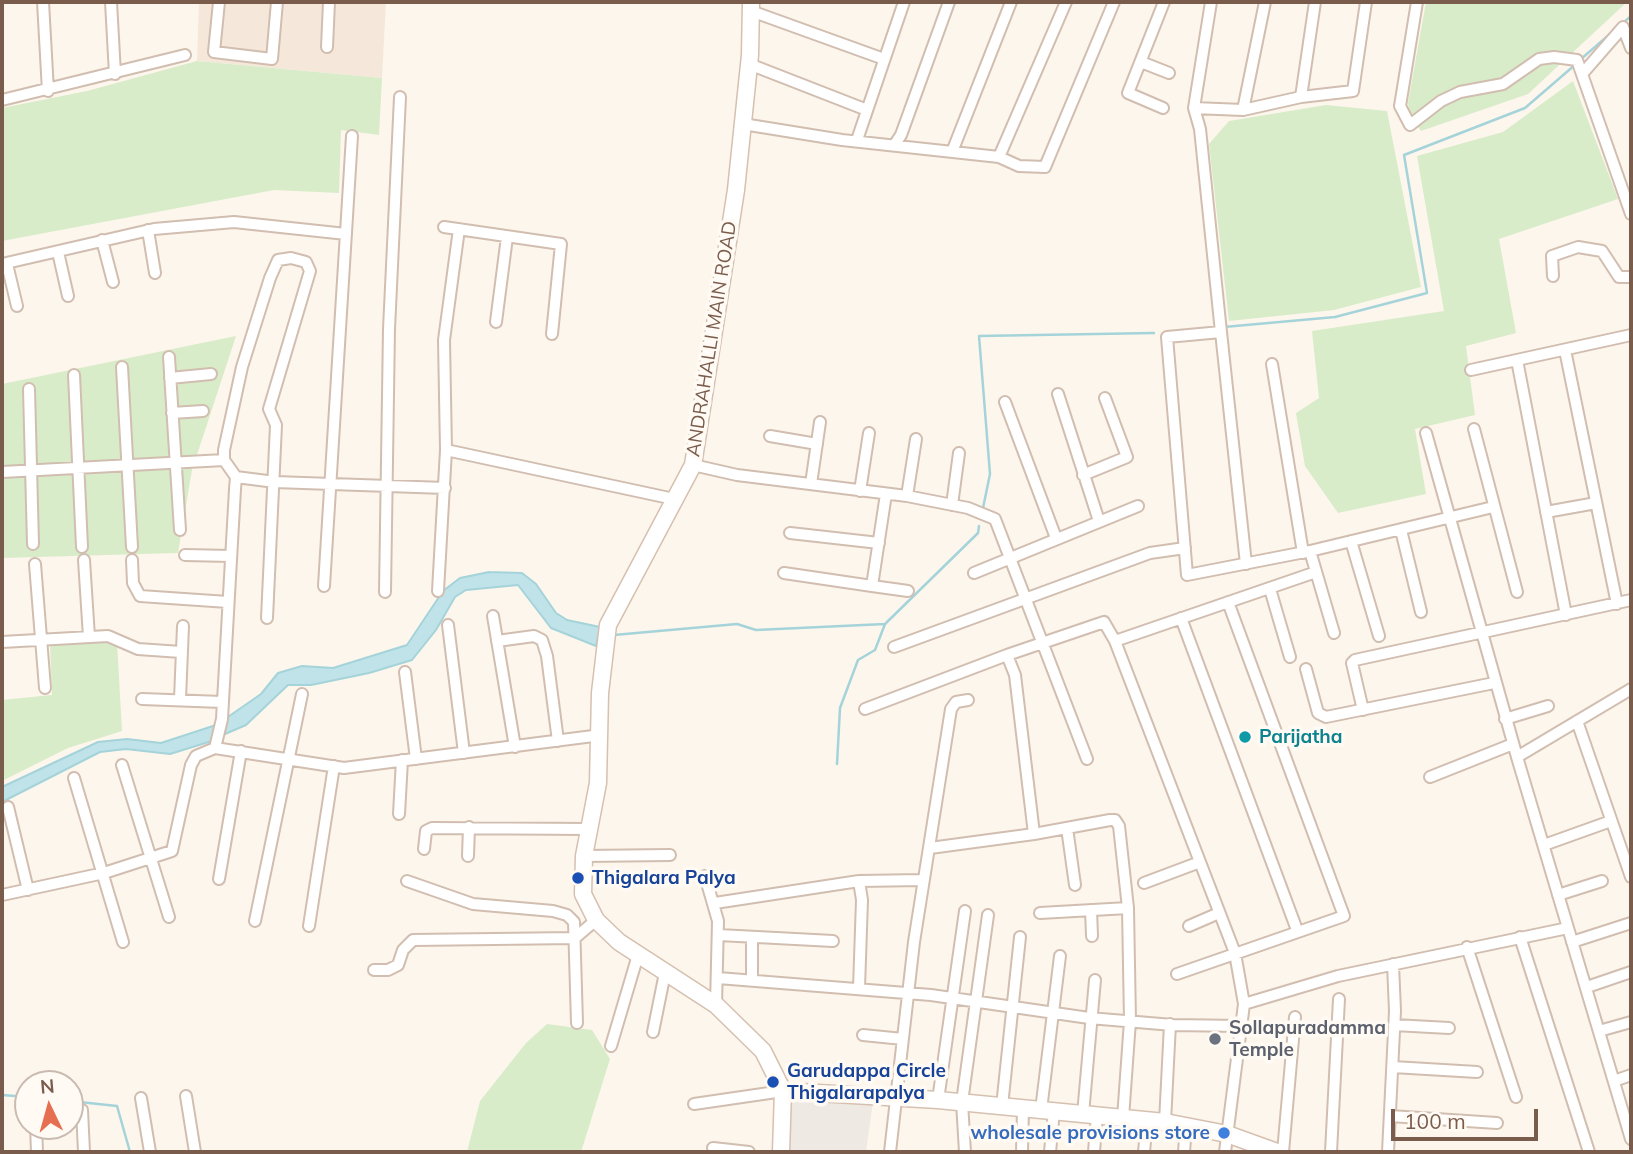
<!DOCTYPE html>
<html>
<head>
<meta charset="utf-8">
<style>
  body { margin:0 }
  #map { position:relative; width:1633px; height:1154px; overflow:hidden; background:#fdf6ec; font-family:Mulish,sans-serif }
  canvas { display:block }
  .frame { position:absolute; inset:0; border:4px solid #7a5c4d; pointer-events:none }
  .north { position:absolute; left:14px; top:1070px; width:70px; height:70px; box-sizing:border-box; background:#fffaf3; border:2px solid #cabbb1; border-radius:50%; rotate:355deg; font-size:19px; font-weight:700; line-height:28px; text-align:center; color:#7a5c4d }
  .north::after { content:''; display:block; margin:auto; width:24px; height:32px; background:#e76f51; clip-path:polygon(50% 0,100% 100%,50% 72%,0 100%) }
  .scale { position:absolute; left:1391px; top:1109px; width:147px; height:32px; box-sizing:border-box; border:4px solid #7a5c4d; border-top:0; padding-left:9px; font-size:21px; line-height:24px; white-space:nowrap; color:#7a5c4d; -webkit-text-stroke:5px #fffaf3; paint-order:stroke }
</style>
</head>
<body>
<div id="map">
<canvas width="1633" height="1154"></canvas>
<div class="frame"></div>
<div class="north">N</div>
<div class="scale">100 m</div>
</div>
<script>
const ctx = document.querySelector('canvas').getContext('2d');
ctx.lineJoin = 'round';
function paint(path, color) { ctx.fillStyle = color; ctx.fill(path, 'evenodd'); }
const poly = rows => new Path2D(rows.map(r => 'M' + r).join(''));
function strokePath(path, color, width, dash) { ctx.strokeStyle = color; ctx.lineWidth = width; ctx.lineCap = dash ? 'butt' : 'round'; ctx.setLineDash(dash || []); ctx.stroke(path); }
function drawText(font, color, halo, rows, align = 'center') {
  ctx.font = font + ' Mulish,sans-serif'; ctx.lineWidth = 7; ctx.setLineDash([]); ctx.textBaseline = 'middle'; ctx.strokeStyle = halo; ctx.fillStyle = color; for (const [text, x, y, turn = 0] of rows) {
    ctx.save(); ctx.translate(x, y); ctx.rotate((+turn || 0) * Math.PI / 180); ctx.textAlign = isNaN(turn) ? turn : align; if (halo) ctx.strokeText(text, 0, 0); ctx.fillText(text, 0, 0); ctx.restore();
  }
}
paint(poly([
  [199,2,386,2,382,78,197,61]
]), '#f5e8da');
paint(poly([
  [791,1097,873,1102,866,1152,790,1152]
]), '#efe9e4');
paint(poly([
  [1426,2,1526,4,1627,2,1528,94,1421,131,1410,116,1408,103],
  [197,61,382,78,379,135,341,130,339,193,274,190,2,241,2,108,87,91],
  [1573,81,1618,199,1499,239,1516,333,1466,346,1475,415,1415,429,1426,494,1338,513,1305,466,1296,413,1319,398,1312,331,1444,311,1417,156,1503,132],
  [1326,105,1387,111,1421,287,1334,310,1229,321,1209,144,1229,121],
  [236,336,192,470,178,553,2,558,2,384],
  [117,642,122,731,68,748,2,781,2,700,52,695,50,644],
  [547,1024,592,1030,610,1059,581,1152,467,1152,480,1101,526,1043]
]), '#d8ecc9');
const water = poly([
  [489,572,522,573,536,584,556,613,567,620,600,627,596,646,551,628,518,585,466,590,455,597,436,630,412,660,369,673,311,685,288,685,246,725,225,734,225,719,261,694,278,673,302,666,333,668,407,645,443,591,460,578,489,572],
  [216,725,215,740,170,754,126,749,100,752,2,802,2,787,98,742,127,739,161,743,216,725]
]);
paint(water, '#bfe3e8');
strokePath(water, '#a5d3da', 2);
strokePath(poly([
  [1623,23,1631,16],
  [1581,59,1610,34],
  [1224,327,1335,317,1427,293,1404,155,1525,108,1576,64],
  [983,508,990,474,979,336,1154,333],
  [614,635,737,624,756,630,885,624],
  [837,764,840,708,858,660,875,650,885,624,978,533,979,526],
  [2,1095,28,1097],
  [70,1101,117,1106,130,1152]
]), '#a5d3da', 2.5);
const street = poly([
  [43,2,48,91],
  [111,2,115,74],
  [219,2,214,52,272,59,277,2],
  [1211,2,1194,108,1200,129,1221,332],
  [1417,2,1400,106,1410,125,1441,101,1460,92,1503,84,1539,59,1554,57,1577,60,1631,214],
  [751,11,884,59],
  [327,47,329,2],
  [1141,62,1169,73],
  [749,64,867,110],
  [1583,73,1623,27,1631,48],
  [1301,97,1315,2],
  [2,100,185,55],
  [1163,108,1128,93,1164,2],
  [1194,108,1243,110,1301,97,1353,91,1366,2],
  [1243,110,1265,2],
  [743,124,842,140,999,157,1019,166,1045,167,1114,2],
  [857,140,904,2],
  [895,144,901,135,949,2],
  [952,152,1011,2],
  [999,157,1066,2],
  [444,227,561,244,552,334],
  [459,229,444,340,446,450,674,499],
  [148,230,155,273],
  [102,240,113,282],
  [58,252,68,296],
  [2,264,154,229,234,222,346,234],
  [7,264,17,306],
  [1553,276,1552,256,1578,247,1602,251,1619,277,1631,277],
  [496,322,507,237],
  [1565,350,1617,604],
  [169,357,180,530],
  [1517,360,1566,615],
  [1272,364,1303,553],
  [122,367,132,547],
  [1471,370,1631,335],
  [74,375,82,547],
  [170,378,211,374],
  [29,389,33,544],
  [1058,394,1099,521],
  [1005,402,1056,538],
  [172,413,203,411],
  [1474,429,1517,592],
  [1426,433,1517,757],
  [770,436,817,444],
  [693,465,737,475,907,496,968,508,995,519,1087,759],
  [2,472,224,460],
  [1083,475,1127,457,1105,398],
  [236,477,275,482,445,488],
  [811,484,820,422],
  [860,491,869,433],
  [886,494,872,586,908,591],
  [907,496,916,439],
  [952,505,959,453],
  [1546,512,1596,503],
  [1401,530,1421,612],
  [790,533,879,543],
  [1351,541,1379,636],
  [185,555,231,556],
  [84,560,89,637],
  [132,560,133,583,140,596,228,602],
  [35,564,45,688],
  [1246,564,1221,332,1167,337,1187,575,1310,551],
  [784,573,872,586],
  [974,573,1138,506],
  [324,586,352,136],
  [1270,589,1290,657],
  [438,591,446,450],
  [385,592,389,329,400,97],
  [493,616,515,747],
  [1181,618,1297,930],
  [448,625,464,753],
  [1334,633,1310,551,1493,507],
  [497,641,534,636,542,640,547,656,558,741],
  [1115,641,1235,953,1244,1004,1225,1152],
  [2,642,108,636,138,649,181,652],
  [894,647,1150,553,1185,548],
  [1306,669,1318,713,1326,717,1494,683],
  [405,672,416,759],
  [1631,689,1517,757,1631,1139],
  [142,699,222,702],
  [180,699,183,626],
  [865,709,1007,655],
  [1363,710,1352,663,1355,660,1631,600],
  [1505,719,1548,706],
  [1577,721,1631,877],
  [215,748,222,719,235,489,236,477,224,460,224,450,242,367,270,278,278,260,291,258,306,262,310,271,269,409,276,425,267,618],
  [122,765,169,917],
  [1430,777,1513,744],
  [74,778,123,942],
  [8,807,28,890],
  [399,814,402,760],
  [1067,828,1075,885],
  [1034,834,1110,820,1115,820,1119,826,1128,908,1130,1021,1123,1118],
  [1544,845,1611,821],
  [930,848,1034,834,1015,675,1007,655,1104,622,1115,641,1316,572],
  [424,849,426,831,432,828,589,829],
  [468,856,469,827],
  [584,856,670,855],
  [705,876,718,921,716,1005],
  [219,879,241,751],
  [407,881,473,904,553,911,567,915,574,922,577,1023],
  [1144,883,1200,862],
  [2,895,104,873,172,851,191,765,196,756,215,748,344,768,601,735],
  [1558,895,1602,881],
  [715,903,859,881,923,880],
  [1091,910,1092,936],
  [1040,913,1128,908],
  [255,921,302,694],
  [309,926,334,766],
  [1189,926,1219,913],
  [719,935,833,941],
  [1520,937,1589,1152],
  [1572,942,1631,923],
  [1467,947,1516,1097],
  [374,970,388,970,398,965,403,950,413,940,575,938,596,920],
  [1177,974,1344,916,1228,602],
  [718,978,931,995,1089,1018,1173,1025,1240,1026],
  [752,980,752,937],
  [1587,987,1631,972],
  [859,988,862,900,859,881],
  [1244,1004,1338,976,1568,928],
  [1394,1025,1449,1028],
  [1599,1031,1631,1022],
  [653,1032,665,973],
  [863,1035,903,1039],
  [611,1046,638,955],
  [1393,1067,1477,1072],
  [1614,1081,1631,1075],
  [186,1096,195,1152],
  [141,1098,150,1152],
  [938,1100,965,911],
  [694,1104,783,1091],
  [1002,1106,1020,937],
  [82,1110,84,1152],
  [1041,1110,1060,956],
  [1083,1114,1095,980],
  [1390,1116,1497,1123],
  [1165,1122,1170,1024],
  [36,1126,37,1152],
  [713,1148,749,1152],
  [890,1152,914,942,951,709,956,702,968,700],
  [965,1152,962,1102,988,915],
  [1022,1152,1023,1108],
  [1050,1152,1054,1111],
  [1094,1152,1097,1115],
  [1144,1152,1147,1121],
  [1184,1152,1186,1126],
  [1283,1152,1295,1017],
  [1331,1152,1339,999],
  [1388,1152,1395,1011,1393,964]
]);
const secondary = poly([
  [751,2,750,55,736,190,693,465,608,625,600,693,598,783,584,856,583,894,596,920,619,942,716,1005,763,1051,783,1091,781,1152],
  [783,1091,938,1100,1165,1122,1227,1134,1277,1152]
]);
strokePath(street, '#d1beb0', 14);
strokePath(secondary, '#d6c0b0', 19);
strokePath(street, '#fff', 10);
strokePath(secondary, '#fff', 16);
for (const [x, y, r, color] of [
  [1245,737,7,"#0f9aa8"],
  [578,878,7,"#1a4fb4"],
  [1215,1039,7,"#6b7280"],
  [773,1082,7,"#1a4fb4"],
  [1224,1133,7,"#3f7fe0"]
]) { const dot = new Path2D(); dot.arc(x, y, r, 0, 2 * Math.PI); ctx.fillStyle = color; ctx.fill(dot); strokePath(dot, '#fffaf3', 2.5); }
drawText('19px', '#7a5c4d', '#fffaf3', [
  ["ANDRAHALLI MAIN ROAD",712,339,-81]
]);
drawText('bold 19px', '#0d838f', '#fffaf3', [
  ["Parijatha",1259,737]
], 'left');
drawText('bold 19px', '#164399', '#fffaf3', [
  ["Thigalara Palya",592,878],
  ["Garudappa Circle",787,1071],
  ["Thigalarapalya",787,1093]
], 'left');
drawText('bold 19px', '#5b616d', '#fffaf3', [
  ["Sollapuradamma",1229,1028],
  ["Temple",1229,1050]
], 'left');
drawText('bold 19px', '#366cbe', '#fffaf3', [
  ["wholesale provisions store",1210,1133]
], 'right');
</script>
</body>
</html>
